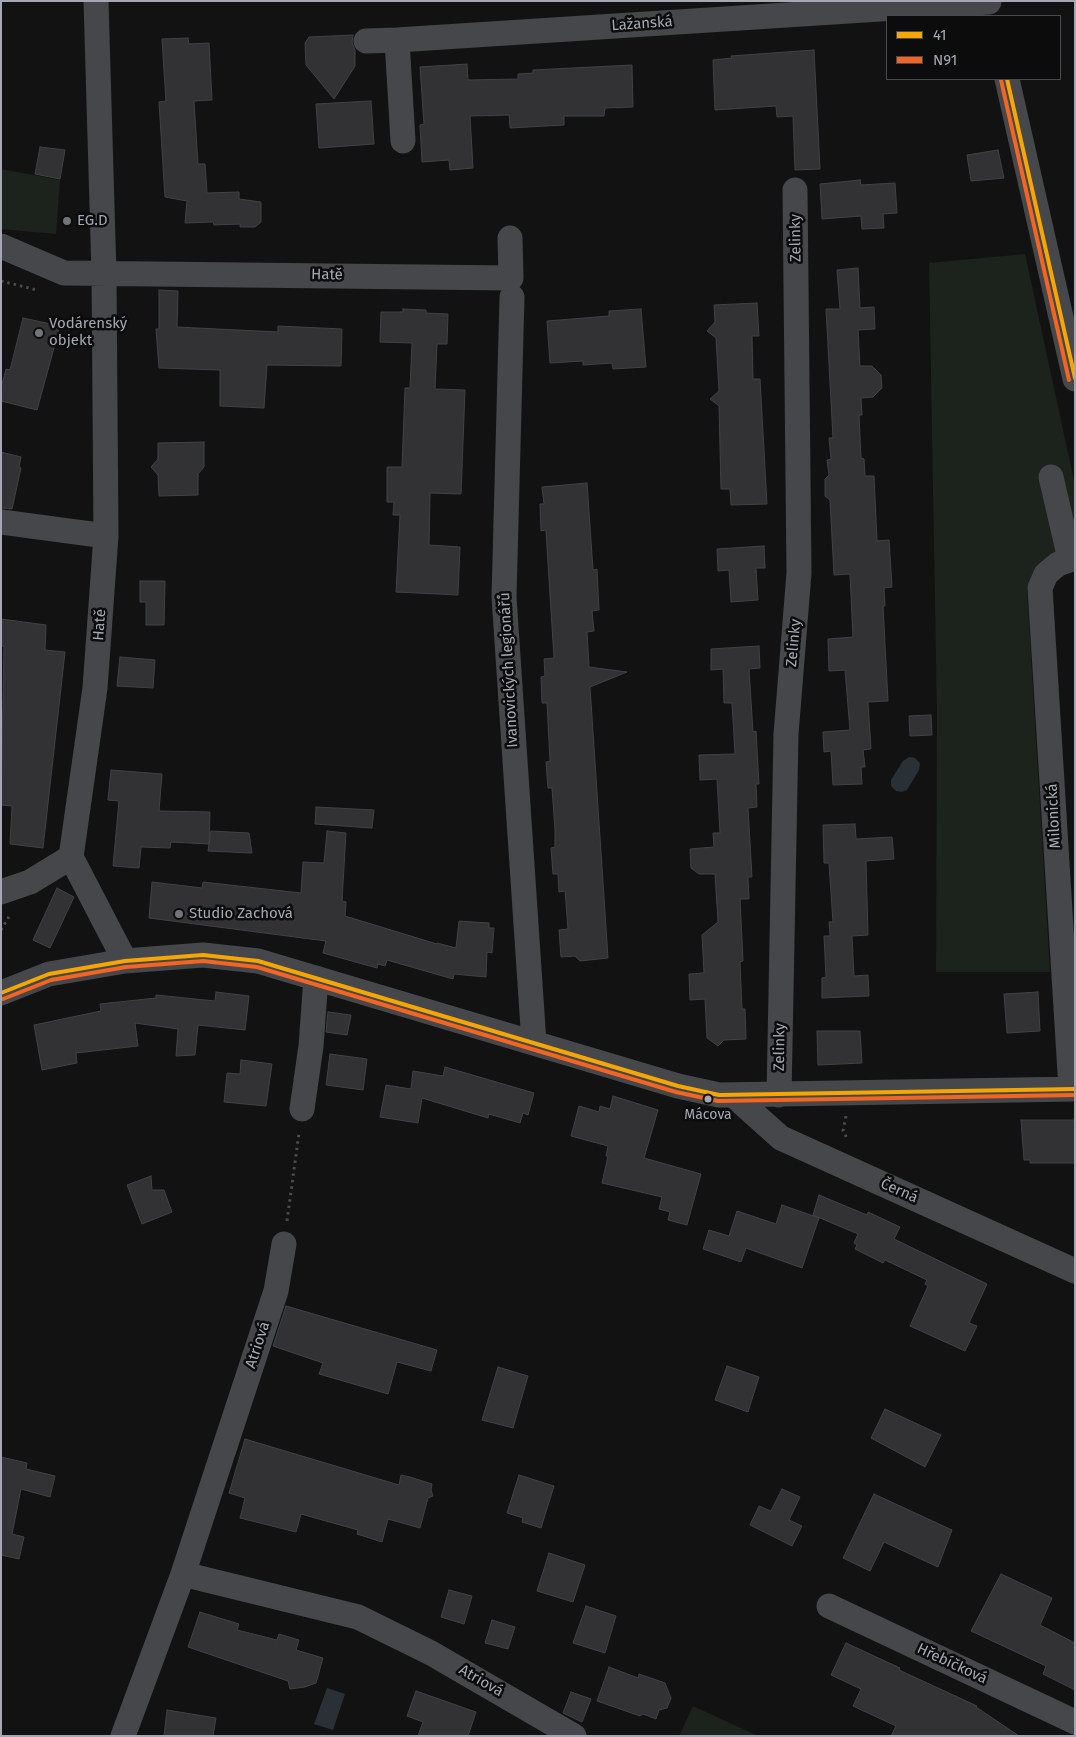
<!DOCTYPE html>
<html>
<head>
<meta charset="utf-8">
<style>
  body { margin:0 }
  #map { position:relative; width:1076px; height:1737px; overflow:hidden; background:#121212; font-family:"Fira Sans",sans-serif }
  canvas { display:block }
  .frame { position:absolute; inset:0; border:2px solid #a3a8b3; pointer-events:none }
  .legend { position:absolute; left:886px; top:15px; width:175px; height:65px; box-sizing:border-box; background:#0c0c0d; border:1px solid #484a4f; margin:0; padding:6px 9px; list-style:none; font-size:15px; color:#a3a8b3 }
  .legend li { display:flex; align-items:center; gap:10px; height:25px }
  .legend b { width:25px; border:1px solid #484a4f }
</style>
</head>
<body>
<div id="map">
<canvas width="1076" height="1737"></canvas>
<div class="frame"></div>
<ul class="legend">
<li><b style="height:6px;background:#f7a600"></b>41</li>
<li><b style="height:6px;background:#f26522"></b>N91</li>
</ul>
</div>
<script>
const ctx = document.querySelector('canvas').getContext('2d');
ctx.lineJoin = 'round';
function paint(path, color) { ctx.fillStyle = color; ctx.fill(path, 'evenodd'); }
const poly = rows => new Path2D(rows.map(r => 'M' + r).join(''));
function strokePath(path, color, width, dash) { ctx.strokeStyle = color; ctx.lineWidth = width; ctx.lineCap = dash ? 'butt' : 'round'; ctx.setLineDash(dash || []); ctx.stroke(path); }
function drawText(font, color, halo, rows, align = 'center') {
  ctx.font = font + ' "Fira Sans",sans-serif'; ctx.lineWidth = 5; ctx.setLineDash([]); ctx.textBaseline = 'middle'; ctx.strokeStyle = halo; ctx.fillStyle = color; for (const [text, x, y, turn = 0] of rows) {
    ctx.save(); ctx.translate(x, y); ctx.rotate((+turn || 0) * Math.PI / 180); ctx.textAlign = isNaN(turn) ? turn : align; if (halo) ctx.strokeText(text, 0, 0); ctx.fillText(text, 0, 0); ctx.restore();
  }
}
paint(poly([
  [1,169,60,180,56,234,1,229],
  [1025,254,1075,485,1075,547,1052,553,1037,565,1027,589,1050,972,936,972,937,716,929,263],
  [693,1706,758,1736,679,1736]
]), '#1c221c');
paint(poly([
  [909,757,915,758,920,763,919,770,907,790,902,792,896,791,891,786,891,780,903,761],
  [327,1688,345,1694,333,1730,314,1724]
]), '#293136');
const building = poly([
  [353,35,352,42,355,50,355,66,334,99,306,65,305,43,309,37,353,35],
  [188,38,189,44,209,43,212,100,194,101,198,164,205,164,207,193,239,192,239,199,261,202,261,222,255,227,240,227,240,224,214,225,213,222,185,223,187,201,165,197,159,102,166,101,162,39,188,38],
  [814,50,820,169,795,170,793,116,777,117,776,106,715,110,713,60,732,58,731,56,814,50],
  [467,64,468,80,518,79,518,74,533,73,533,70,632,65,633,107,605,108,604,116,564,116,564,125,510,128,509,115,470,116,473,168,450,170,449,160,422,162,420,125,424,124,420,67,467,64],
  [371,101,374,144,319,148,316,104,371,101],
  [40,147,65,150,60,179,35,174,40,147],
  [998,150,1004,178,971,181,967,155,998,150],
  [860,180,861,185,895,183,897,213,883,214,884,228,862,229,861,216,822,219,820,184,860,180],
  [858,268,860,308,874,307,875,329,858,330,860,366,872,366,881,375,882,388,873,397,861,398,862,415,859,415,861,458,864,459,865,476,874,476,877,541,889,540,892,587,884,588,885,606,883,606,888,701,868,702,871,749,863,750,865,767,861,767,862,784,833,785,831,751,824,752,823,732,850,730,845,670,829,671,828,639,853,637,850,574,834,575,830,500,825,496,825,479,829,475,827,460,831,459,829,438,833,438,826,309,840,309,837,270,858,268],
  [159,290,178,291,177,327,278,332,278,326,342,329,341,366,267,365,264,408,220,406,220,370,159,368,156,329,159,329,159,290],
  [757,303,759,336,752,336,753,379,760,379,767,504,731,505,730,489,721,489,719,406,710,399,719,391,716,338,707,331,715,322,714,305,757,303],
  [403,309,426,310,426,313,448,314,447,344,437,344,435,389,465,390,461,494,430,493,429,545,460,547,458,595,396,592,400,515,393,515,394,502,387,502,387,467,402,467,405,388,410,388,412,343,380,342,381,312,403,312,403,309],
  [641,309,646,367,613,369,612,363,583,365,583,361,550,363,547,321,609,316,609,311,641,309],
  [23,318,60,326,37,410,1,401,1,388,6,369,10,370,23,318],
  [204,442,204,467,198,474,198,495,159,496,158,475,151,467,158,459,158,443,204,442],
  [1,452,21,457,19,467,21,468,12,509,1,508,1,452],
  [587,483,593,570,597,569,599,610,592,611,594,631,587,632,589,667,627,672,590,687,608,958,580,961,575,956,561,957,559,930,568,929,565,891,559,892,558,874,553,874,551,848,555,847,555,830,552,788,548,788,546,762,550,761,547,703,542,703,541,677,545,676,544,659,554,658,547,547,546,530,541,531,540,504,544,504,542,487,587,483],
  [764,546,765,568,756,568,758,600,731,602,729,570,718,571,717,549,764,546],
  [140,581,165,581,164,625,146,625,146,602,140,602,140,581],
  [1,619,46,625,45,650,65,652,43,848,10,844,12,806,1,805,4,646,1,646,1,619],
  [759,646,760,668,749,669,753,732,756,731,759,784,756,784,757,807,748,808,752,877,748,877,749,899,740,899,743,961,740,962,742,1009,745,1009,746,1039,724,1040,718,1046,707,1038,705,999,690,1000,689,974,704,973,702,935,718,922,715,874,699,874,691,868,690,849,714,847,713,833,720,833,717,779,700,780,699,755,735,754,732,703,724,703,723,669,711,670,711,649,759,646],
  [120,657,155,660,153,688,117,686,120,657],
  [931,715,932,735,910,736,909,716,931,715],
  [111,770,162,774,159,811,210,812,209,844,211,831,249,833,252,853,208,851,209,844,171,842,170,848,141,847,139,868,113,866,119,801,108,800,111,770],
  [316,807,374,810,372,828,315,824,316,807],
  [855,824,856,839,892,837,894,859,866,861,868,935,852,936,854,976,868,975,869,996,822,998,822,978,826,977,824,936,830,936,829,922,833,922,829,863,824,863,823,825,855,824],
  [327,831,346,833,342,901,346,902,345,916,437,944,437,943,456,948,459,921,489,923,489,928,494,928,492,953,487,952,486,977,454,974,453,979,387,960,385,966,378,964,377,968,323,953,326,941,149,918,152,882,202,888,203,882,301,893,303,862,324,863,327,831],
  [57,888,74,897,50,948,33,940,57,888],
  [216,992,249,996,245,1030,198,1025,195,1055,176,1056,178,1029,135,1023,138,1046,76,1053,77,1063,42,1070,34,1025,101,1011,100,1004,156,998,156,995,215,1001,216,992],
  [1038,992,1040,1031,1007,1033,1004,994,1038,992],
  [328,1012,351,1015,347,1035,326,1032,328,1012],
  [817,1031,860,1031,862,1063,818,1065,817,1031],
  [330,1054,367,1059,363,1090,326,1085,330,1054],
  [241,1060,272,1064,266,1106,224,1102,227,1073,240,1074,241,1060],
  [445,1067,534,1093,528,1115,523,1113,520,1123,489,1114,488,1118,422,1098,418,1123,380,1117,386,1085,411,1089,413,1071,443,1076,445,1067],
  [613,1096,658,1110,644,1158,701,1174,687,1225,668,1220,670,1212,659,1209,662,1197,602,1183,608,1156,606,1156,608,1146,571,1136,579,1106,599,1112,600,1106,610,1109,613,1096],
  [1021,1120,1075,1120,1075,1163,1030,1163,1030,1160,1024,1160,1021,1120],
  [151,1176,152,1190,164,1190,172,1212,142,1224,127,1185,151,1176],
  [819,1195,867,1215,868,1212,900,1227,894,1239,987,1284,969,1323,977,1326,965,1351,910,1326,928,1286,925,1284,927,1280,885,1260,883,1263,855,1249,857,1245,854,1243,858,1234,813,1215,819,1195],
  [782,1205,819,1218,802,1268,746,1248,741,1262,703,1249,709,1230,729,1236,737,1211,776,1224,782,1205],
  [286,1306,437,1350,431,1371,397,1362,388,1394,319,1374,323,1363,273,1346,286,1306],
  [727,1366,759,1377,748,1412,715,1400,727,1366],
  [498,1367,528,1376,513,1428,482,1420,498,1367],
  [885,1409,941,1435,925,1467,871,1438,885,1409],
  [245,1439,399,1485,401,1475,410,1477,432,1484,431,1490,433,1496,428,1498,420,1528,388,1519,382,1542,357,1534,358,1530,301,1514,296,1532,240,1518,245,1498,229,1493,245,1439],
  [1,1457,27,1463,26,1469,55,1476,50,1497,21,1489,12,1534,24,1537,19,1559,1,1555,1,1457],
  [519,1475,554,1486,541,1528,522,1522,523,1518,507,1513,519,1475],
  [782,1489,800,1497,789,1520,802,1526,792,1546,750,1525,759,1506,771,1511,782,1489],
  [874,1494,952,1530,938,1567,884,1542,870,1571,843,1558,874,1494],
  [549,1553,585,1565,573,1602,537,1591,549,1553],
  [1001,1574,1052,1598,1040,1625,1075,1643,1075,1690,1043,1674,1046,1666,971,1631,1001,1574],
  [449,1590,472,1596,464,1624,441,1617,449,1590],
  [586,1606,616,1616,605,1653,573,1643,586,1606],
  [200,1612,239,1624,237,1630,277,1640,279,1634,299,1640,296,1650,323,1658,316,1683,305,1687,290,1689,288,1681,188,1647,200,1612],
  [492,1620,515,1627,508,1649,485,1643,492,1620],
  [846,1643,900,1668,899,1670,977,1706,976,1707,1019,1736,891,1736,896,1726,853,1706,861,1689,831,1675,846,1643],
  [609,1667,638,1678,639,1674,665,1683,671,1698,667,1708,659,1710,656,1719,643,1714,640,1716,597,1701,609,1667],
  [416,1691,476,1712,468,1736,418,1736,423,1722,407,1716,416,1691],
  [571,1692,591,1699,582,1722,563,1713,571,1692],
  [167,1710,216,1718,213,1736,164,1736,167,1710]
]);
paint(building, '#323235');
strokePath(building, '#414246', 1);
strokePath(poly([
  [1,281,37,290],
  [1,930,10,915],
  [846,1116,843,1131,848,1140],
  [287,1221,299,1133]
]), '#48494c', 3, [2.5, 4]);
strokePath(poly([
  [96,1,104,274,106,536,95,688,71,857,125,961],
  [366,41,397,40],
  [1007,79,1075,379],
  [403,141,397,40,989,2],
  [1,246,64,273,511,278,510,238],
  [512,297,504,597,534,1043],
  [1051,477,1070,559],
  [1,522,106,536],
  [1,892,30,882,71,857],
  [1,993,49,974,125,961,203,955,258,961,678,1086,719,1095,1075,1089],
  [1071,1089,1040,588,1046,574,1058,564,1075,558],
  [779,1095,786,734,799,573,795,190],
  [734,1096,781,1138,1075,1271],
  [302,1109,311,1046,316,978],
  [183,1574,358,1617,431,1653,574,1736],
  [829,1606,1075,1722],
  [123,1736,183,1574,276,1291,284,1244]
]), '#46474a', 25);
strokePath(poly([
  [1007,79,1075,378],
  [1,993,49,974,125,961,203,955,258,961,678,1086,719,1095,1075,1089]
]), '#f7a600', 4);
strokePath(poly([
  [1001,80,1069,380],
  [3,999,51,980,126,967,203,961,257,967,676,1092,718,1101,1075,1095]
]), '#f26522', 4);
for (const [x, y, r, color] of [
  [67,221,5,"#70747b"],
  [39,333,5,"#70747b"],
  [179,914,5,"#70747b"],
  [708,1099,4.5,"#a3a8b3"]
]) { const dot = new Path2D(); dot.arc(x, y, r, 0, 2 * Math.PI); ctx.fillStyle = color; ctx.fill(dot); strokePath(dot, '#0c0c0d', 2); }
drawText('14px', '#a3a8b3', '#0c0c0d', [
  ["Mácova",708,1115]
]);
drawText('15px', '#a3a8b3', '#0c0c0d', [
  ["Lažanská",642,24,-4],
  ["Zelinky",796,238,-91],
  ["Hatě",327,275,1],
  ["Hatě",100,625,-86],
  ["Zelinky",794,643,-85],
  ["Ivanovických legionářů",509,670,-93],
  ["Milonická",1054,816,-93],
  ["Zelinky",780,1047,-89],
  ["Černá",899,1191,24],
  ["Atriová",258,1345,-72],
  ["Hřebíčková",952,1664,25],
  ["Atriová",481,1681,30]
]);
drawText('15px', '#a3a8b3', '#0c0c0d', [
  ["EG.D",77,221],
  ["Vodárenský",49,324],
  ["objekt",49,341],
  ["Studio Zachová",189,914]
], 'left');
</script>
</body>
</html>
